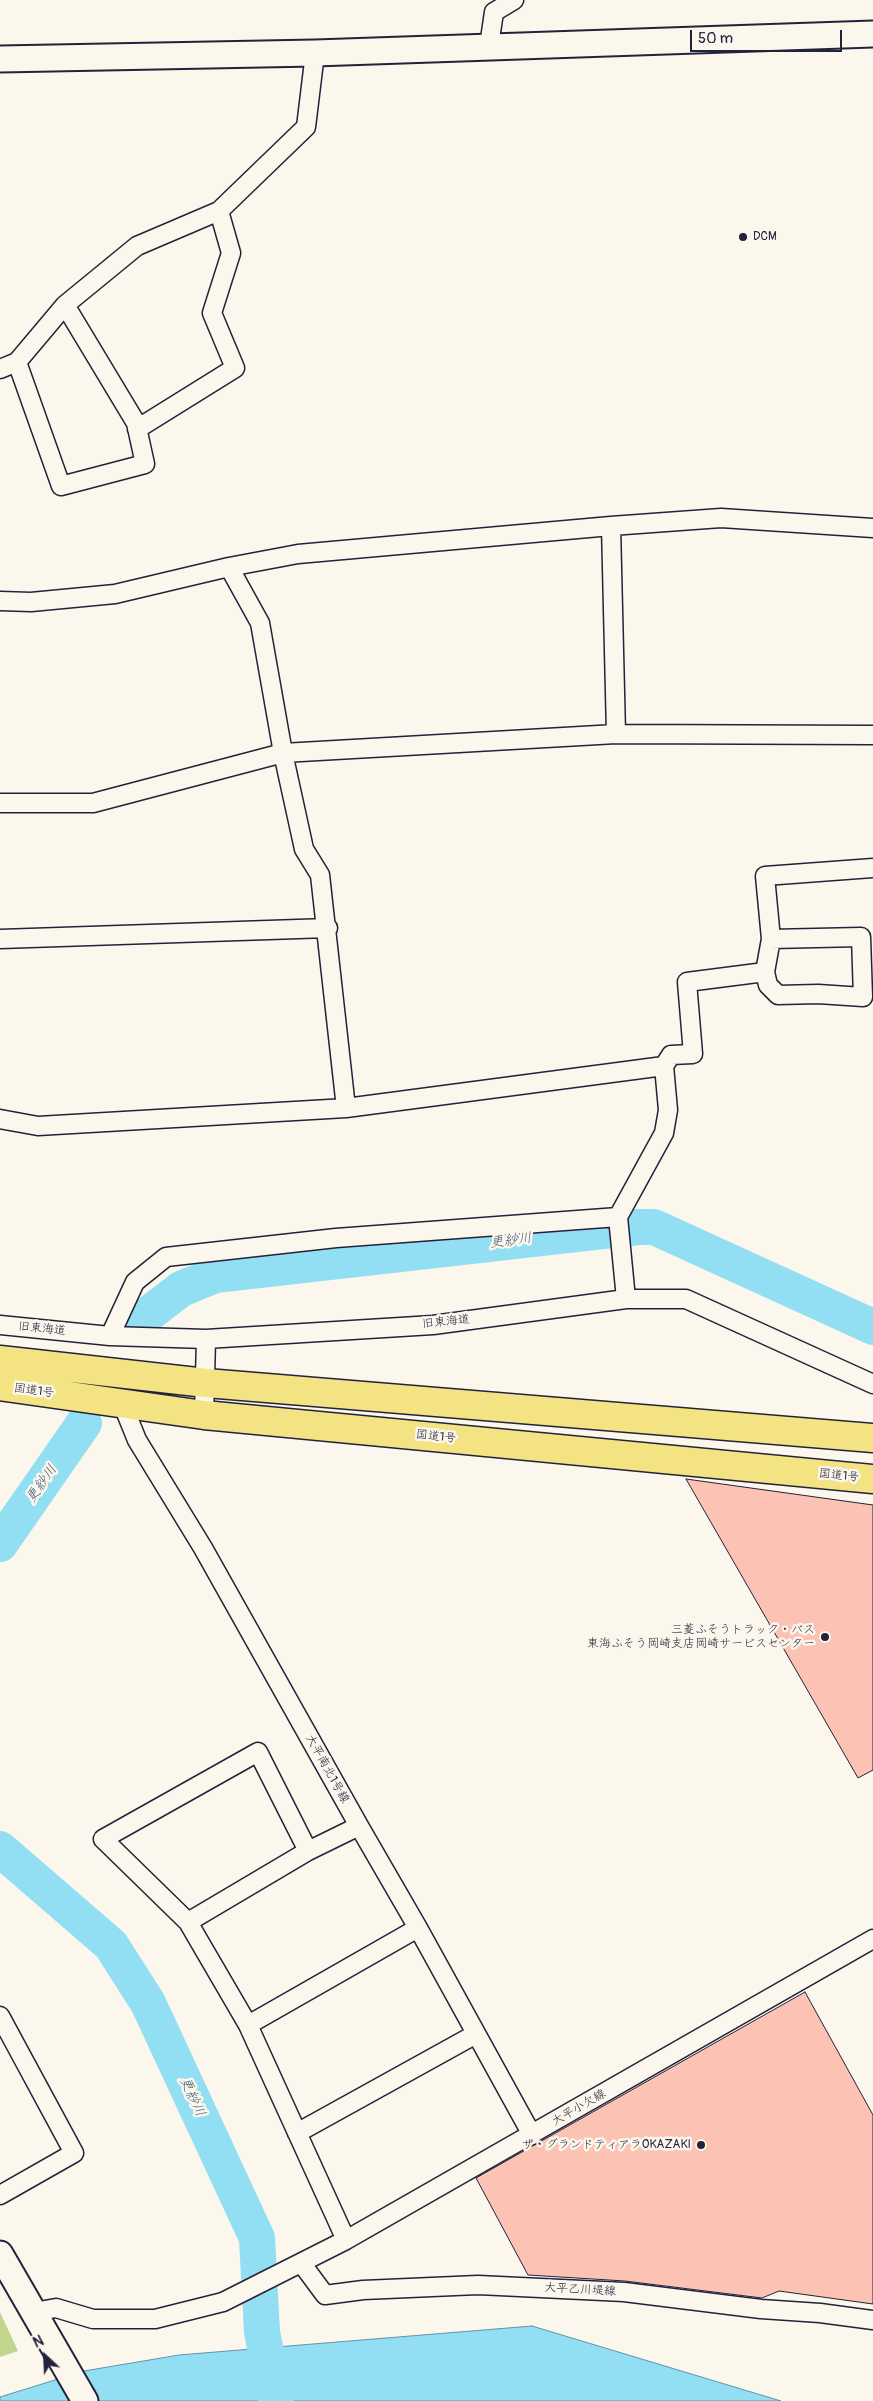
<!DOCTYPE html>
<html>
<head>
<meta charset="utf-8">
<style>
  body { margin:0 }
  #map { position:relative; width:873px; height:2401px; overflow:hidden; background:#fbf7ec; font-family:Pangolin,sans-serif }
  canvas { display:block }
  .north { position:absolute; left:20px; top:2331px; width:50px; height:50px; -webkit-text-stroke:4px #fbf7ec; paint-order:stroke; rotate:335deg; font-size:14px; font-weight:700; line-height:20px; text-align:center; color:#22223b }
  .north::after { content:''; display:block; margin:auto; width:18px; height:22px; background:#22223b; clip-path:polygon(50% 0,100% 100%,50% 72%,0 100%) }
  .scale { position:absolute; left:690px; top:30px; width:152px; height:22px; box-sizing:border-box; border:2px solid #22223b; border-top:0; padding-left:6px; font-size:15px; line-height:18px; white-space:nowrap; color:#22223b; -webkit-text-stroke:4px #fbf7ec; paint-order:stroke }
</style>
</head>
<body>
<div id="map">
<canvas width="873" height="2401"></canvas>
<div class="north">N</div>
<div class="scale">50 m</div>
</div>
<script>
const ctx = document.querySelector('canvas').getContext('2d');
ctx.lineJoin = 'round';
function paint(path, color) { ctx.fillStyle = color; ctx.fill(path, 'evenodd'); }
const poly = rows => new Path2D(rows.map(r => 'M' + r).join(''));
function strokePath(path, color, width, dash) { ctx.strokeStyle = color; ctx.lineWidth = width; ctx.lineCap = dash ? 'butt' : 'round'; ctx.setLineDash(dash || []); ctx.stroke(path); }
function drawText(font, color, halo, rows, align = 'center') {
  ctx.font = font + ' Pangolin,"Klee One",sans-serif'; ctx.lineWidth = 5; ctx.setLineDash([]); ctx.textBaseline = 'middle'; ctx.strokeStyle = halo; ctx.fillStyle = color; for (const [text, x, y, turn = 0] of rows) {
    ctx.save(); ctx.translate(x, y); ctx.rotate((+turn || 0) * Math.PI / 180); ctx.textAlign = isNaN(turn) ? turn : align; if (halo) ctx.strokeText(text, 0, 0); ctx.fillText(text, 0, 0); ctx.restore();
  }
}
paint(poly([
  [0,2312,18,2351,0,2357]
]), '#c0d68c');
const water = poly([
  [532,2326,781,2401,0,2401,0,2397,84,2371,179,2355,532,2326]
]);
paint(water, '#92def3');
strokePath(water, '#6593a9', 1);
strokePath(poly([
  [142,1319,181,1289,215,1275,638,1227,654,1227,873,1327],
  [0,1544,84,1423],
  [0,1849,111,1945,148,2003,257,2238,262,2332,276,2401]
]), '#92def3', 36);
const building = poly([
  [686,1479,873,1505,873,1770,858,1778,686,1479],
  [805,1992,873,2115,873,2304,779,2291,762,2298,625,2281,528,2275,476,2178,805,1992]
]);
paint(building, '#fcc2b3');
strokePath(building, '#22223b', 1);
const street = poly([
  [489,46,494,12,514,0],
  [17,362,61,486,145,464,136,423,65,305],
  [0,369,17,362,65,305,137,246,219,211,306,127,315,53],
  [137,429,235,368,212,313,231,253,219,211],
  [611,526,616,734],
  [229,567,260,623,283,753,304,849,320,875,346,1108],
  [0,601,31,602,115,594,229,567,298,554,611,526,721,518,873,528],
  [0,803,93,803,283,753,616,734,873,735],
  [0,939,328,928],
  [771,939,861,937,863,997,818,994,778,995,768,985,765,972,771,939,765,876,873,868],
  [664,1066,671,1055,693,1054,687,982,765,972],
  [0,1119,38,1126,346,1108,664,1066,668,1110,664,1133,618,1217,626,1299],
  [0,1325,110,1336,206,1339,433,1325,626,1299,686,1299,873,1384],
  [110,1336,135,1282,166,1257,336,1238,618,1217],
  [122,1403,137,1440,203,1548,359,1826,418,1928,532,2135],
  [204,1415,206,1339],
  [308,1851,258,1752,103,1839,188,1922,248,2025,346,2240],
  [188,1922,308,1851,359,1826],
  [0,2016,74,2153,0,2195],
  [248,2025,418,1928],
  [297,2133,476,2034],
  [302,2264,325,2295,363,2290,478,2285,624,2292,761,2309,820,2313,873,2320],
  [34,2312,56,2308,93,2319,155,2319,223,2302,346,2240,873,1939]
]);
const secondary = poly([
  [0,59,315,53,873,34],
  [0,2254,85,2401]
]);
const highway = poly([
  [0,1360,206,1383,873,1438],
  [0,1386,204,1415,873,1479]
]);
strokePath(street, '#22223b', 21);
strokePath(secondary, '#22223b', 29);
strokePath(highway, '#22223b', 31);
strokePath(street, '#fbf7ec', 18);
strokePath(secondary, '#fbf7ec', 25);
strokePath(highway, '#f4e382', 28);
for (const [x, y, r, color] of [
  [743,237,5,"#22223b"],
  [825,1637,5,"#22223b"],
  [701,2145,5,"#22223b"]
]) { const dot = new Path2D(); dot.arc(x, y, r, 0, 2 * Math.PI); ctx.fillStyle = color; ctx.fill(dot); strokePath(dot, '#fbf7ec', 2); }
drawText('12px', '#22223b', '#fbf7ec', [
  ["DCM",753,237,"left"],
  ["三菱ふそうトラック・バス",815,1630],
  ["東海ふそう岡崎支店岡崎サービスセンター",815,1644],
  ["ザ・グランドティアラOKAZAKI",691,2145]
], 'right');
drawText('12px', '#22223b', '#fbf7ec', [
  ["旧東海道",446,1322,-6],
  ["旧東海道",42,1329,6],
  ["国道1号",34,1391,8],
  ["国道1号",436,1437,6],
  ["国道1号",839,1476,6],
  ["大平南北1号線",327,1769,61],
  ["大平小欠線",579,2108,-30],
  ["大平乙川堤線",580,2290,3]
]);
drawText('italic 14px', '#445a72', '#fbf7ec', [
  ["更紗川",511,1241,-7],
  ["更紗川",42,1484,-55],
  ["更紗川",192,2097,65]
]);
</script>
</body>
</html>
